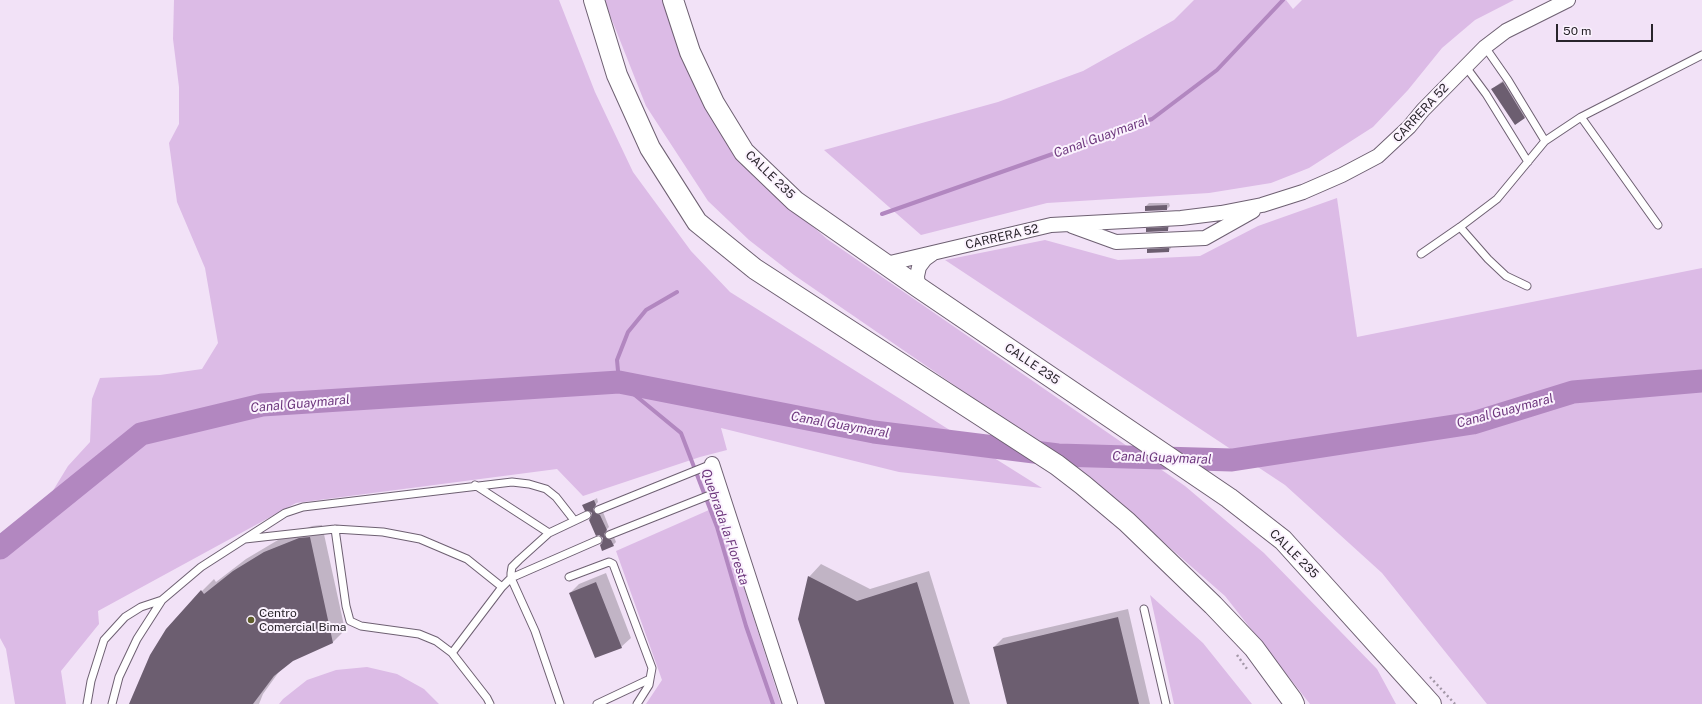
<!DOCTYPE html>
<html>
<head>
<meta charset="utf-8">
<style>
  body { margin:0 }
  #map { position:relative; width:1702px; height:704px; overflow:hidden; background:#f2e2f7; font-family:"Public Sans",sans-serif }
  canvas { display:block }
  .scale { position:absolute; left:1556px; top:24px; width:97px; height:18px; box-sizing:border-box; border:2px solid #29242b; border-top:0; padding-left:5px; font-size:12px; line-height:14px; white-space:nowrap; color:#29242b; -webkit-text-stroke:3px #fbf2fe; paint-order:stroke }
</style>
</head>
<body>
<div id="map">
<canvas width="1702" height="704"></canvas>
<div class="scale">50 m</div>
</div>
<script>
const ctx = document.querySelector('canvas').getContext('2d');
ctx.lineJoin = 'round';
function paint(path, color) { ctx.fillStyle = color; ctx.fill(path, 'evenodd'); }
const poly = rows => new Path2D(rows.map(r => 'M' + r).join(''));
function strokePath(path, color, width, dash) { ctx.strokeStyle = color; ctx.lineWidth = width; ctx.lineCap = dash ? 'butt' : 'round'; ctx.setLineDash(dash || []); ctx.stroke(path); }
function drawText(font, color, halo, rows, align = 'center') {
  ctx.font = font + ' "Public Sans",sans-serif'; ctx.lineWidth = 4; ctx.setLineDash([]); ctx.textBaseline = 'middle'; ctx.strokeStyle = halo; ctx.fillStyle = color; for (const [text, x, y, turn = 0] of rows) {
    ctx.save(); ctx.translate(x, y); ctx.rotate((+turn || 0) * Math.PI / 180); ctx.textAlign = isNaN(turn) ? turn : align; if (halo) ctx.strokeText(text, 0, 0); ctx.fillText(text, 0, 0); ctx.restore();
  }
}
paint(poly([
  [174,0,559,0,595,92,633,172,691,251,730,292,1042,488,899,472,721,428,727,450,700,457,583,496,557,469,296,503,98,611,99,624,61,671,66,704,15,704,6,649,0,638,0,540,46,502,68,466,90,442,92,399,100,378,160,375,202,369,218,343,205,268,177,202,169,143,179,124,179,87,173,39],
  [604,0,665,0,693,75,741,163,827,239,1185,486,1264,553,1377,669,1396,704,1310,704,1225,596,1136,518,1069,464,794,275,749,240,708,201,646,106],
  [1194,0,1286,0,1293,9,1302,0,1514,0,1475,20,1442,48,1408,90,1373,127,1309,168,1271,183,1209,193,1047,203,921,235,824,150,998,102,1083,71,1174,20],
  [1337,198,1357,337,1702,268,1702,704,1487,704,1382,573,1285,485,945,260,1045,240,1118,260,1200,256,1258,226],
  [718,506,781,704,646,704,662,680,616,551],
  [1150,595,1203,643,1252,704,1174,704],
  [367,667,397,674,424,689,439,704,279,704,283,699,307,680,336,670]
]), '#dcbbe6');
paint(poly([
  [1509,76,1531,112,1515,124,1492,89],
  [1149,203,1169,203,1170,206,1167,209,1146,206],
  [1170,225,1168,230,1147,229,1150,226],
  [1172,246,1169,251,1148,250,1151,247],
  [597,498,598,502,595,505,596,510,603,512,609,527,606,530,607,535,614,537,616,542,613,545,604,538,592,512,584,506],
  [322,525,345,630,333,642,292,660,281,669,263,694,259,704,130,704,202,591,214,579,216,582,246,559,278,540,312,526],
  [821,564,870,589,929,571,970,704,826,704,809,577],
  [606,573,631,638,621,647,570,593,579,584],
  [1128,609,1150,704,1008,704,994,647,1003,638]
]), '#0003');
strokePath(poly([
  [882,214,1152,119,1217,70,1283,0],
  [677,292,646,310,628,332,617,360,619,382,681,433,717,527,746,626,773,704]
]), '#b287c0', 4);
strokePath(poly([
  [0,548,141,434,262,405,619,382,874,432,1058,455,1232,460,1473,423,1573,392,1702,381]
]), '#b287c0', 23);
paint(poly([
  [1503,82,1525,118,1515,125,1491,89],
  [1167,205,1167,210,1145,211,1145,206],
  [1168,227,1168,231,1146,232,1146,228],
  [1169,248,1169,252,1147,253,1147,249],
  [594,500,596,505,593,509,594,512,600,515,607,530,604,534,605,537,611,540,614,546,602,551,600,545,602,543,603,538,599,535,596,536,589,520,591,517,592,513,589,511,585,511,582,505],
  [310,537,333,643,293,661,274,676,253,704,129,704,150,655,166,629,201,590,204,594,233,571,264,552,299,538],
  [808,576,857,601,917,582,954,704,825,704,798,619],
  [596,582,622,648,595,658,569,593],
  [1118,617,1139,704,1007,704,993,647]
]), '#6c5e70');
const lane = poly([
  [1485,47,1508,80,1545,141],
  [1466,67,1486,94,1528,162],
  [1581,117,1658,225],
  [1460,227,1488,259,1506,276,1527,286],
  [1421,254,1460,227,1497,199,1545,141,1581,117,1702,55],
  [475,485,549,533],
  [598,510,712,464],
  [335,529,346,606,350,621,361,626,419,634,436,641,452,653,487,698,490,704],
  [609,535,720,491],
  [245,539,335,529,383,532,420,539,467,559,502,587],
  [569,577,609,562,613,564,652,668,650,679,597,704],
  [1144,609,1166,704],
  [452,653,502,587,511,578,598,540],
  [87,704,91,681,104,640,125,617,141,607,162,600],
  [112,704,119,677,137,639,162,600,201,567,285,513,303,507,512,482,529,484,546,489,556,497,574,520],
  [560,704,535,631,511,578,511,573,512,567,519,560,549,533,587,515],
  [637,704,649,685,650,679]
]);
const street = poly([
  [1072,226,1116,242,1205,238,1253,211],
  [886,264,1051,225,1181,218,1221,213,1262,205,1303,192,1342,175,1378,156,1409,127,1423,110,1485,47,1506,31,1568,0],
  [918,287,917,276,919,267,925,259,932,254],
  [712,464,790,704]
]);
const secondary = poly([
  [594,0,617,75,650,148,697,222,755,269,1057,465,1083,485,1127,522,1213,605,1254,648,1292,700,1294,704],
  [673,0,690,52,714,103,744,152,795,201,918,287,1229,498,1283,540,1431,704]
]);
strokePath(lane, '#6e6072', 9);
strokePath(street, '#6e6072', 16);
strokePath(secondary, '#6e6072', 22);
strokePath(poly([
  [1237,655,1247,669],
  [1430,677,1455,704]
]), '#a397a7', 2.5, [2, 3]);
strokePath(lane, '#fff', 7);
strokePath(street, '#fff', 14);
strokePath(secondary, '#fff', 20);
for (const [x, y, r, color] of [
  [251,620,4,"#5f5e2b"]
]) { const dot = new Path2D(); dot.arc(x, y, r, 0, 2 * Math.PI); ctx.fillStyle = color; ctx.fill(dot); strokePath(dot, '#fbf2fe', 1.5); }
drawText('12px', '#29242b', '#fbf2fe', [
  ["CARRERA 52",1421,113,-47],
  ["CALLE 235",770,175,44],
  ["CARRERA 52",1002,237,-13],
  ["CALLE 235",1032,364,34],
  ["CALLE 235",1294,554,45]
]);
drawText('12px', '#29242b', '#fbf2fe', [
  ["Centro",259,613],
  ["Comercial Bima",259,627]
], 'left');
drawText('italic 13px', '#6e387e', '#fbf2fe', [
  ["Canal Guaymaral",1101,137,-20],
  ["Canal Guaymaral",300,404,-5],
  ["Canal Guaymaral",1505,411,-15],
  ["Canal Guaymaral",840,425,10],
  ["Canal Guaymaral",1162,458,2],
  ["Quebrada la Floresta",725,527,71]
]);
</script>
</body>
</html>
